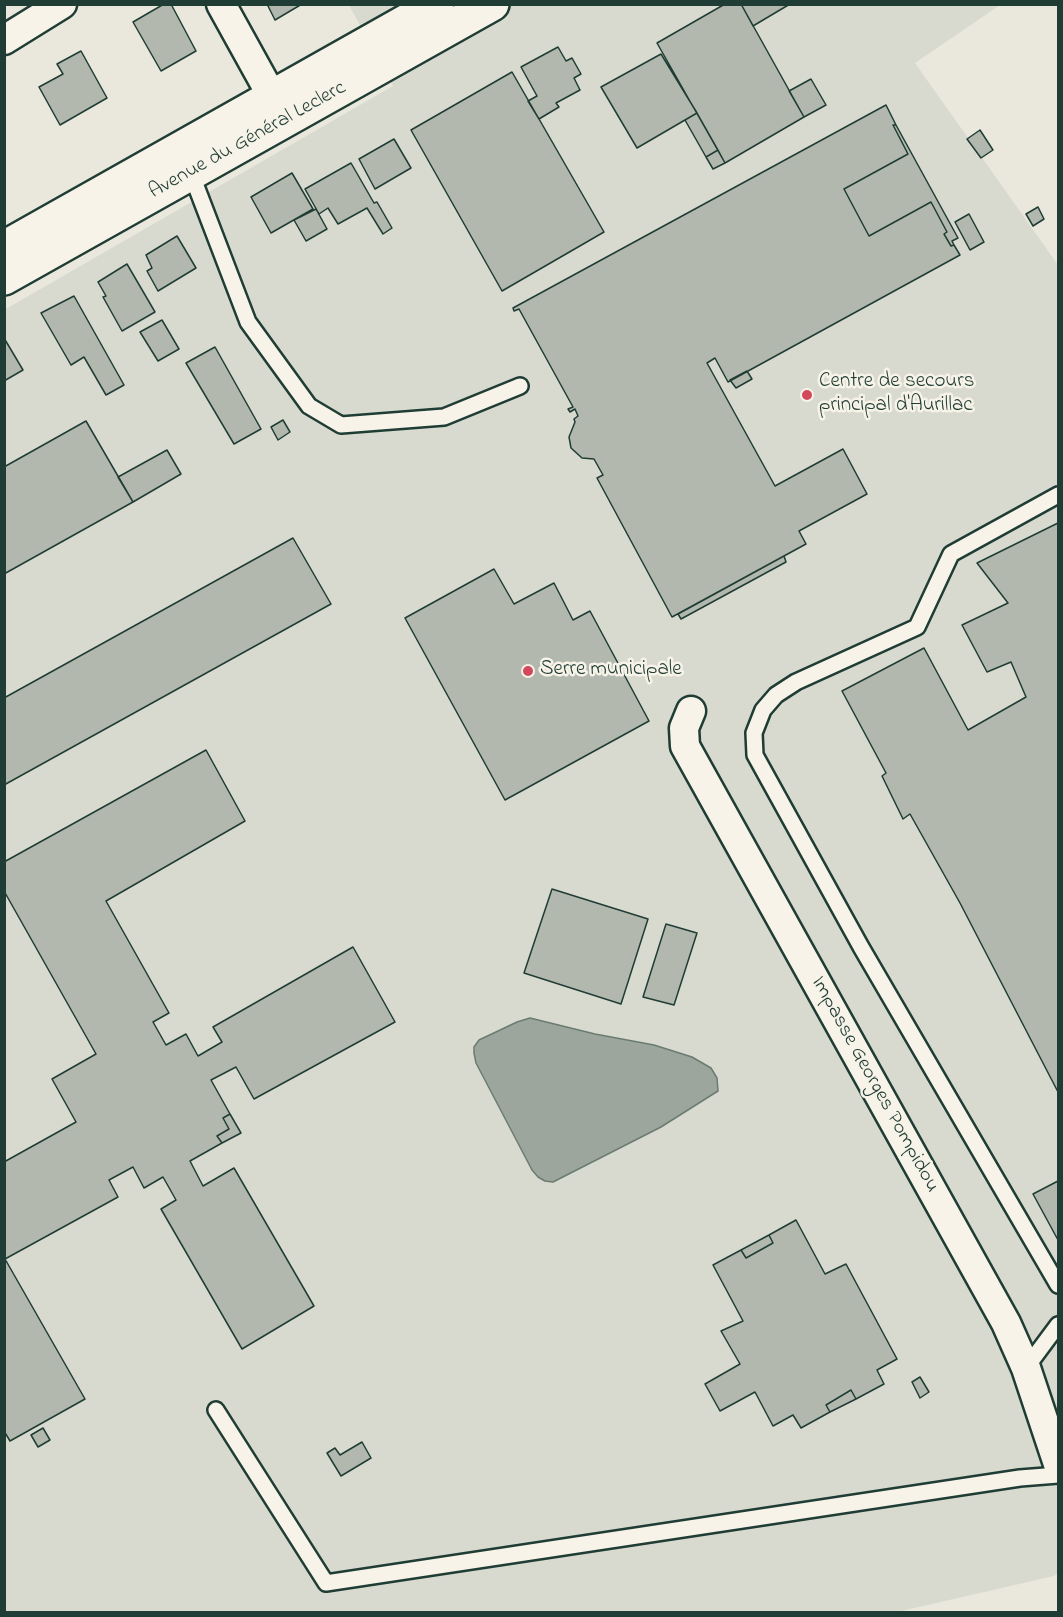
<!DOCTYPE html>
<html>
<head>
<meta charset="utf-8">
<style>
  body { margin:0 }
  #map { position:relative; width:1063px; height:1617px; overflow:hidden; background:#eae8dd; font-family:"Indie Flower",sans-serif }
  canvas { display:block }
  .frame { position:absolute; inset:0; border:6px solid #1f3d34; pointer-events:none }
</style>
</head>
<body>
<div id="map">
<canvas width="1063" height="1617"></canvas>
<div class="frame"></div>
</div>
<script>
const ctx = document.querySelector('canvas').getContext('2d');
ctx.lineJoin = 'round';
function paint(path, color) { ctx.fillStyle = color; ctx.fill(path, 'evenodd'); }
const poly = rows => new Path2D(rows.map(r => 'M' + r).join(''));
function strokePath(path, color, width, dash) { ctx.strokeStyle = color; ctx.lineWidth = width; ctx.lineCap = dash ? 'butt' : 'round'; ctx.setLineDash(dash || []); ctx.stroke(path); }
function drawText(font, color, halo, rows, align = 'center') {
  ctx.font = font + ' "Indie Flower",sans-serif'; ctx.lineWidth = 5; ctx.setLineDash([]); ctx.textBaseline = 'middle'; ctx.strokeStyle = halo; ctx.fillStyle = color; for (const [text, x, y, turn = 0] of rows) {
    ctx.save(); ctx.translate(x, y); ctx.rotate((+turn || 0) * Math.PI / 180); ctx.textAlign = isNaN(turn) ? turn : align; if (halo) ctx.strokeText(text, 0, 0); ctx.fillText(text, 0, 0); ctx.restore();
  }
}
paint(poly([
  [349,5,1000,5,915,63,1058,265,1058,1573,1054,1576,897,1612,5,1612,4,310,393,86]
]), '#d9dacf');
const water = poly([
  [530,1018,595,1034,654,1045,692,1057,711,1068,717,1078,718,1091,661,1127,553,1182,545,1181,538,1177,532,1170,476,1063,474,1053,474,1047,479,1040,517,1022,530,1018]
]);
paint(water, '#9ca69c');
strokePath(water, '#6a7c72', 1.5);
const building = poly([
  [164,4,171,4,196,51,161,71,133,22,164,4],
  [267,4,302,4,275,20,267,4],
  [725,4,741,4,804,117,725,163,657,43,725,4],
  [741,4,790,4,753,26,741,4],
  [558,47,566,61,572,58,581,74,574,78,580,90,556,103,559,107,539,119,528,101,537,96,521,67,558,47],
  [81,51,107,98,60,125,39,87,63,74,57,64,81,51],
  [661,54,697,113,637,148,601,87,661,54],
  [512,72,604,232,502,291,411,130,512,72],
  [811,79,826,105,804,117,789,91,811,79],
  [886,105,896,125,893,125,908,154,844,189,869,236,931,202,947,232,944,234,951,246,954,245,960,255,728,382,715,358,707,363,775,486,843,449,867,494,799,531,806,544,672,617,597,478,603,475,594,459,582,458,571,448,569,437,575,422,574,419,578,416,575,409,570,412,568,409,573,407,519,309,514,311,513,308,886,105],
  [697,113,718,150,706,157,685,120,697,113],
  [893,125,896,125,958,238,952,241,954,245,951,246,944,234,947,232,931,202,869,236,844,189,908,154,893,125],
  [980,130,993,150,981,158,967,139,980,130],
  [394,139,411,168,375,189,359,159,394,139],
  [718,150,725,163,713,169,706,157,718,150],
  [351,163,374,203,377,202,392,228,383,234,367,208,338,224,328,208,319,214,305,189,351,163],
  [292,173,313,209,271,233,251,197,292,173],
  [1038,207,1044,219,1033,226,1026,214,1038,207],
  [316,209,327,229,306,241,294,220,316,209],
  [969,214,984,242,970,250,955,222,969,214],
  [177,236,196,268,158,291,147,271,152,268,146,255,177,236],
  [127,264,155,312,122,331,103,297,106,296,98,282,127,264],
  [74,296,124,385,106,395,84,357,71,365,41,313,74,296],
  [162,320,179,349,158,361,140,332,162,320],
  [4,338,23,370,4,381,4,338],
  [215,347,261,429,234,444,186,363,215,347],
  [747,371,752,379,736,388,730,380,747,371],
  [283,420,290,432,278,440,271,427,283,420],
  [86,421,133,502,4,574,4,467,86,421],
  [167,450,181,474,133,502,118,477,167,450],
  [1058,523,1058,1092,960,903,910,814,903,819,882,776,886,773,842,691,924,648,968,730,1026,697,1011,662,987,672,962,625,1008,603,977,563,1058,523],
  [293,538,331,604,4,785,4,698,293,538],
  [784,556,786,562,681,619,678,614,784,556],
  [494,569,514,604,554,583,573,620,590,611,649,721,505,800,405,618,494,569],
  [206,750,245,821,106,901,169,1013,153,1022,166,1045,186,1034,198,1056,222,1042,213,1027,353,947,395,1022,254,1099,236,1067,211,1080,230,1114,223,1118,229,1129,217,1136,222,1143,190,1161,203,1186,234,1168,314,1306,242,1349,161,1209,176,1200,163,1177,144,1188,133,1167,109,1180,118,1197,5,1259,85,1399,10,1441,4,1431,4,1162,76,1122,52,1079,96,1054,4,891,4,862,206,750],
  [552,889,648,919,621,1004,524,973,552,889],
  [666,924,697,933,674,1005,643,997,666,924],
  [230,1114,241,1133,222,1143,217,1136,229,1129,223,1118,230,1114],
  [1058,1181,1058,1240,1033,1194,1058,1181],
  [796,1220,825,1274,846,1264,897,1359,877,1370,884,1384,856,1399,851,1390,826,1405,830,1412,801,1428,793,1415,773,1426,755,1392,720,1411,705,1384,740,1364,721,1331,743,1321,713,1265,741,1250,746,1258,773,1243,769,1235,796,1220],
  [769,1235,773,1243,746,1258,741,1250,769,1235],
  [920,1377,929,1392,920,1398,912,1382,920,1377],
  [851,1390,856,1399,830,1412,826,1405,851,1390],
  [43,1428,50,1440,38,1447,31,1435,43,1428],
  [362,1442,371,1458,341,1476,327,1453,335,1448,340,1455,362,1442]
]);
paint(building, '#b2b8ae');
strokePath(building, '#1f3d34', 1.5);
const service = poly([
  [191,173,248,322,309,406,341,425,444,417,520,386],
  [1058,495,951,554,917,627,796,682,776,695,763,710,754,733,755,755,861,947,1058,1285],
  [1026,1368,1058,1325],
  [216,1410,326,1583,1020,1478,1058,1475]
]);
const minor = poly([
  [221,4,273,98],
  [4,40,62,4],
  [691,711,684,728,685,746,1006,1323,1026,1368,1058,1464]
]);
const tertiary = poly([
  [4,248,437,4],
  [4,278,492,4]
]);
strokePath(service, '#1f3d34', 20);
strokePath(minor, '#1f3d34', 33);
strokePath(tertiary, '#1f3d34', 38);
strokePath(service, '#f7f3e8', 15);
strokePath(minor, '#f7f3e8', 28);
strokePath(tertiary, '#f7f3e8', 33);
for (const [x, y, r, color] of [
  [807,395,6,"#d1495b"],
  [528,671,6,"#d1495b"]
]) { const dot = new Path2D(); dot.arc(x, y, r, 0, 2 * Math.PI); ctx.fillStyle = color; ctx.fill(dot); strokePath(dot, '#f7f3e8', 2); }
drawText('21px', '#1f3d34', '#f7f3e8', [
  ["Avenue du Général Leclerc",248,141,-29],
  ["Impasse Georges Pompidou",874,1085,61]
]);
drawText('21px', '#1f3d34', '#f7f3e8', [
  ["Centre de secours",819,383],
  ["principal d'Aurillac",819,407],
  ["Serre municipale",540,671]
], 'left');
</script>
</body>
</html>
